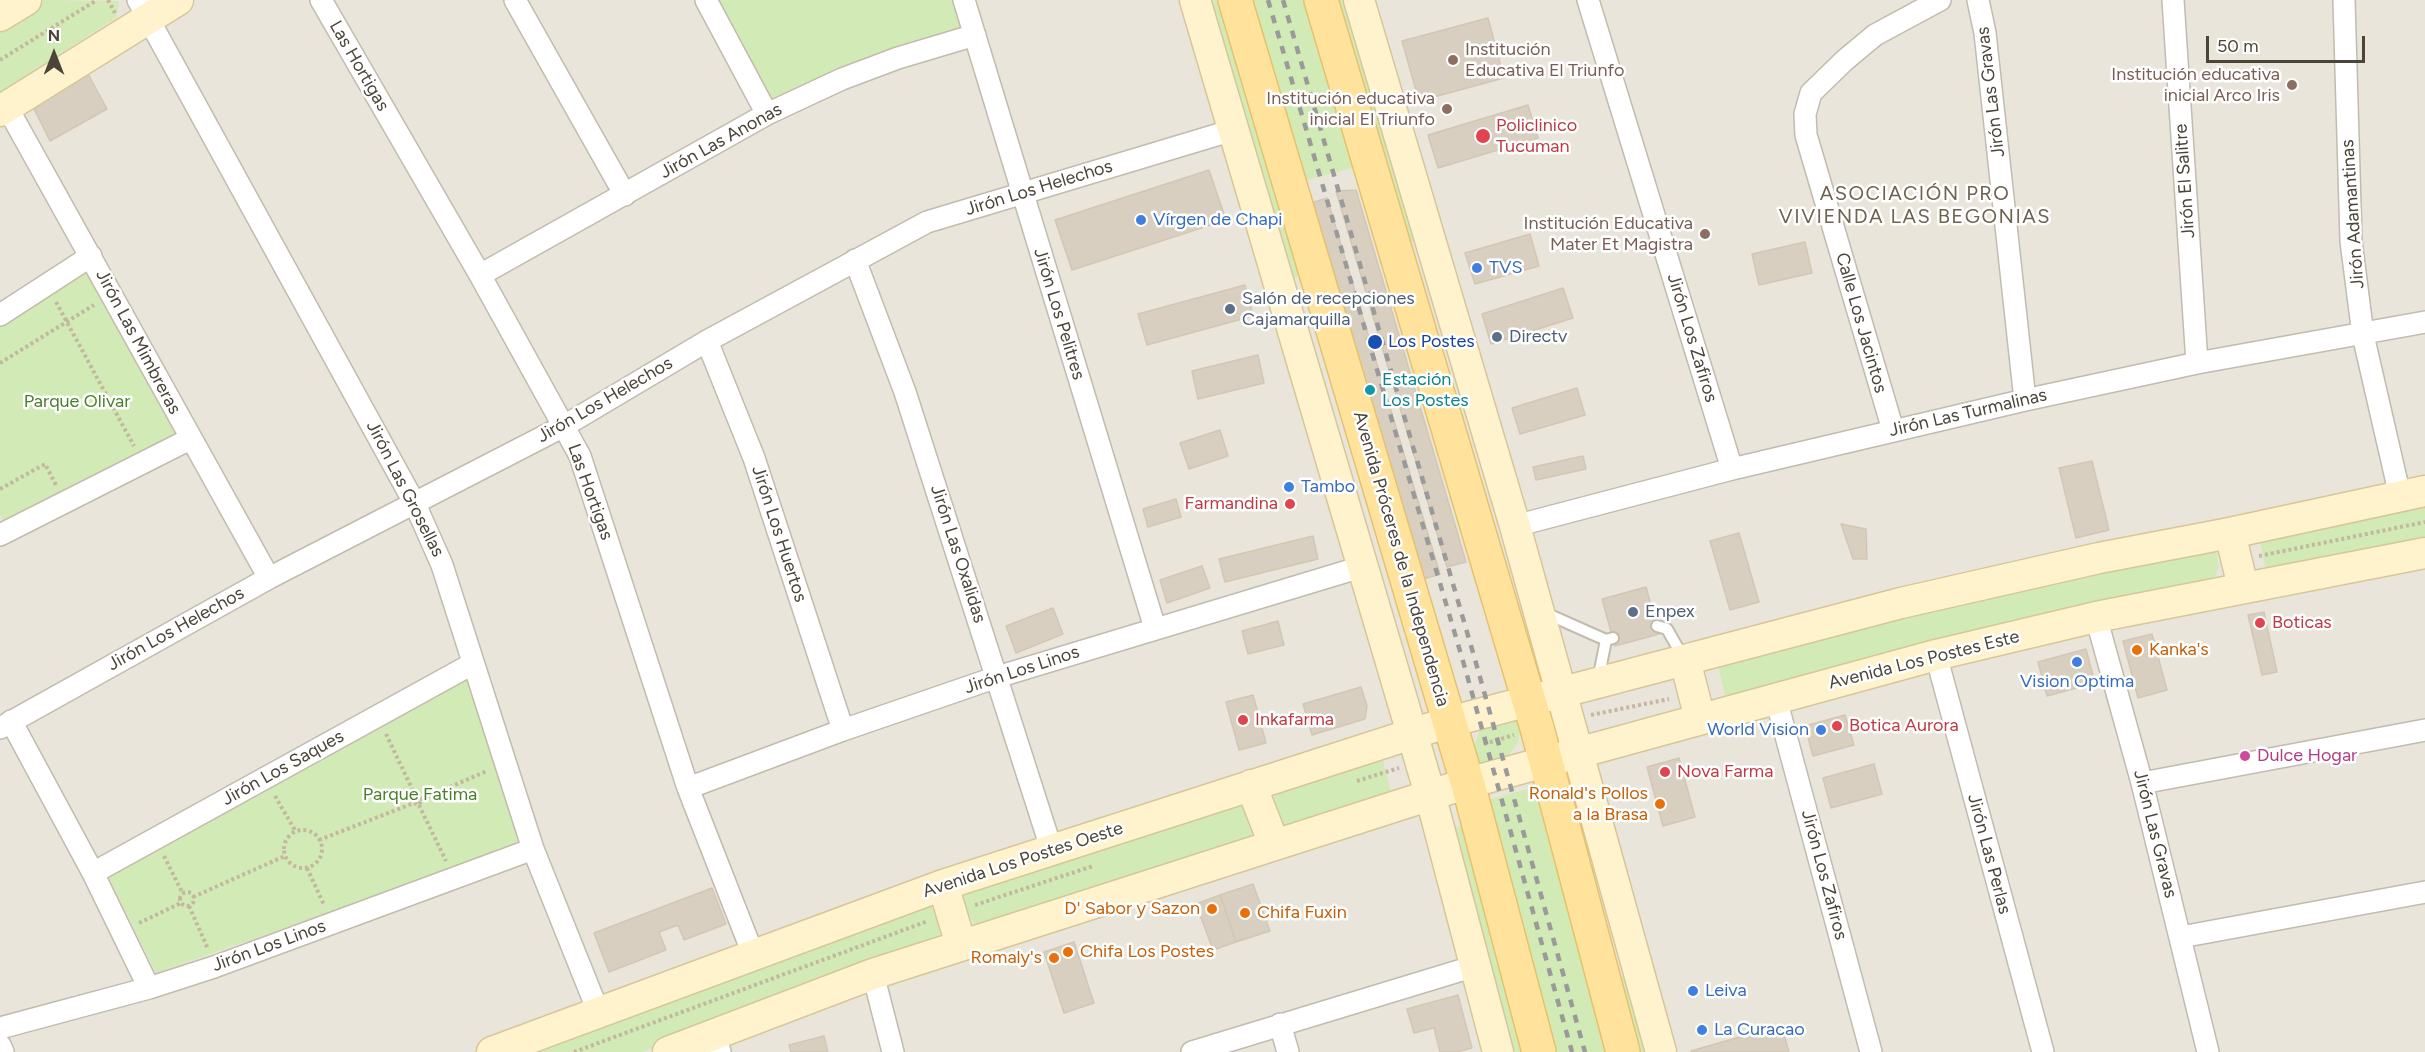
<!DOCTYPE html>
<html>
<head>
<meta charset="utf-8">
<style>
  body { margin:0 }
  #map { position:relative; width:2425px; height:1052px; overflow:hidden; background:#f6f3ec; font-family:Figtree,sans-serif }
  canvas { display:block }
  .north { position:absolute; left:24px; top:24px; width:60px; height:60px; -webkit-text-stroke:4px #fff; paint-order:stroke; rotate:0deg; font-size:16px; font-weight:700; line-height:24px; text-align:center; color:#4b4439 }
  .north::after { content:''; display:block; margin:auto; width:21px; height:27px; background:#4b4439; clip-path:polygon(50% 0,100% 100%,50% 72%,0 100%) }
  .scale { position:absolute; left:2206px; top:36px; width:159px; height:27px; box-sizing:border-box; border:3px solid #4b4439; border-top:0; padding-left:8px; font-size:18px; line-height:21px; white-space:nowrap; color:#4b4439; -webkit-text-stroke:4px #fff; paint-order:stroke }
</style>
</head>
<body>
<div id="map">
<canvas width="2425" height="1052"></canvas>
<div class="north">N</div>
<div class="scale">50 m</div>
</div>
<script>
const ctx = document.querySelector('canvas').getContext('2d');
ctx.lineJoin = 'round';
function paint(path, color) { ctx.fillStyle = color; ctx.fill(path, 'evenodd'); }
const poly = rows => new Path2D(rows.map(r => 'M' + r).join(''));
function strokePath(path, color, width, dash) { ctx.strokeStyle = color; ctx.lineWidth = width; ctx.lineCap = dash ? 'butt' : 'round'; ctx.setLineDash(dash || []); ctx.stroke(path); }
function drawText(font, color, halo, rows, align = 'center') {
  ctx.font = font + ' Figtree,sans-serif'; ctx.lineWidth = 5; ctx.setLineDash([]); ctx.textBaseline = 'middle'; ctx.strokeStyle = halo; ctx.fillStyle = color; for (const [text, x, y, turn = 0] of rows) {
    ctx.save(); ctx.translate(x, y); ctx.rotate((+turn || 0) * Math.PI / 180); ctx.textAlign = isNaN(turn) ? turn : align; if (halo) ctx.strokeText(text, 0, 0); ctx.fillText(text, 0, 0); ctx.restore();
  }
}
paint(poly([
  [0,0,2425,0,2425,1052,0,1052]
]), '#eae5da');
paint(poly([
  [41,0,119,1,117,17,0,92,0,26],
  [715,0,957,0,965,27,770,103],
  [1202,0,1221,0,1301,275,1283,282],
  [1247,0,1307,0,1356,167,1300,182],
  [1329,0,1348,0,1417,240,1403,245],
  [93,266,180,432,7,527,0,514,0,323],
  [2425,500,2425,540,2266,571,2259,537],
  [2206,549,2217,554,2219,568,2213,579,1726,700,1718,665,1918,606],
  [466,678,522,845,156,973,108,876],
  [1519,711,1521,730,1517,744,1505,759,1475,766,1474,747,1481,727],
  [1381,754,1392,796,1291,828,1280,823,1274,809,1274,797,1280,788],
  [1539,786,1612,1052,1551,1052,1484,801],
  [1238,800,1248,808,1254,833,1250,843,976,926,965,909,963,893],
  [1466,824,1527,1052,1510,1052,1450,830],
  [920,903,932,907,940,931,934,943,713,1027,642,1052,524,1052],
  [1623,953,1650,1052,1636,1052,1622,996]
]), '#d2eab5');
const building = poly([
  [1488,18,1504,78,1419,101,1402,41,1488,18],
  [87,72,107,109,50,141,33,107,87,72],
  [1528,105,1538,138,1438,168,1428,135,1528,105],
  [1209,170,1226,220,1072,270,1055,220,1209,170],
  [1356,190,1466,562,1447,567,1336,191,1356,190],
  [1327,198,1440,574,1414,582,1301,206,1327,198],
  [1530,234,1539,266,1475,284,1465,253,1530,234],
  [1805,242,1812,273,1759,285,1752,254,1805,242],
  [1245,285,1253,316,1147,345,1138,314,1245,285],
  [1563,288,1573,318,1491,344,1482,314,1563,288],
  [1258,355,1264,383,1198,399,1192,371,1258,355],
  [1577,388,1585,415,1520,434,1512,408,1577,388],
  [1220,430,1228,456,1189,469,1180,443,1220,430],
  [1583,456,1586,469,1536,480,1533,467,1583,456],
  [2092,461,2109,530,2076,538,2059,468,2092,461],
  [1176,499,1181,517,1148,527,1143,509,1176,499],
  [1841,524,1866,529,1867,559,1853,559,1841,524],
  [1739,533,1759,602,1730,610,1710,541,1739,533],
  [1313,536,1318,559,1225,582,1219,559,1313,536],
  [1202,566,1210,588,1167,603,1160,580,1202,566],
  [1646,587,1659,634,1615,646,1602,599,1646,587],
  [1053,608,1063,634,1016,653,1006,626,1053,608],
  [2264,612,2277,672,2262,675,2248,615,2264,612],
  [1278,621,1284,645,1248,654,1242,631,1278,621],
  [2152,634,2167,690,2138,698,2123,641,2152,634],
  [2086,649,2095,683,2047,696,2038,662,2086,649],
  [1361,687,1367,706,1365,719,1312,735,1303,704,1361,687],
  [1253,695,1266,743,1239,750,1226,702,1253,695],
  [1845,715,1854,745,1813,756,1805,726,1845,715],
  [1679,758,1695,817,1663,826,1647,767,1679,758],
  [1874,764,1882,794,1831,808,1823,778,1874,764],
  [1253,884,1270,931,1236,942,1220,895,1253,884],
  [712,888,726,924,684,940,678,925,659,932,666,950,609,972,594,933,712,888],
  [1220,895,1236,942,1213,950,1196,904,1220,895],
  [1074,942,1094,1003,1064,1013,1044,952,1074,942],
  [1458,995,1472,1048,1456,1052,1440,1052,1434,1028,1414,1033,1407,1009,1458,995],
  [1781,1025,1789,1052,1691,1052,1691,1051,1781,1025],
  [824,1036,828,1052,791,1052,789,1045,824,1036]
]);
paint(building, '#d8cfc1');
strokePath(building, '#d3c7b4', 1.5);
const lane = poly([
  [1543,612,1606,640],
  [1657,626,1667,629,1683,657],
  [1598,680,1606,640,1613,638]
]);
const street = poly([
  [138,0,415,504,442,565,533,849,598,1011],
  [321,0,480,275,580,456,688,788,753,954],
  [515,0,625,195],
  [706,0,767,114],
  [964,0,1155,628],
  [1588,0,1732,469],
  [1978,0,1985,33,2025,400],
  [2173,0,2197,363],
  [2344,0,2351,241,2363,335,2400,496],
  [7,107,269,578],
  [855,260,905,392,1052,851],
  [480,275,767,114,842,79,898,58,975,35],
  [0,315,91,256],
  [707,341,754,458,843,730],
  [1893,430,1806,135,1805,114,1811,93,1845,60,1875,35,1940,0],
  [1515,526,1732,469,2025,400,2197,363,2425,322],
  [0,535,190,439],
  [2096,617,2142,783,2208,1052],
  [1936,655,2043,1052],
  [1776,699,1871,1052],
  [11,721,93,873,149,988],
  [0,728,269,578,564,426,707,341,927,222,1233,130],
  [2142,783,2425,730],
  [688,788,843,730,997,677,1361,567],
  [93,873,472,664],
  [2181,937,2425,892],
  [873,974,893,1052],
  [1280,1024,1288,1052],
  [0,1028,149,988,214,967,533,849],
  [715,1035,720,1052],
  [0,1045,3,1052],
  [1192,1052,1475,966]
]);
const secondary = poly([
  [1195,0,1430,794,1498,1052],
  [1359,0,1515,526,1661,1052],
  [0,16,26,0],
  [0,111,178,0],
  [2230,533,2243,587],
  [1685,660,1700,719],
  [1251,785,1274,844],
  [943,885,961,945],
  [492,1052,943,885,1449,722,1901,603,2099,558,2230,533,2425,491],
  [668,1052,873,974,1468,783,1936,655,2096,617,2425,553]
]);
const primary = poly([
  [1235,0,1471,795,1539,1052],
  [1321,0,1537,728,1623,1052]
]);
strokePath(lane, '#c2bbae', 14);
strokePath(street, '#c2bbae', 24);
strokePath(secondary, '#d6c79b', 33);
strokePath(primary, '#e6c16a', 36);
strokePath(poly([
  [108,0,115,13],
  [0,60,97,0],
  [56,302,134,446],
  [0,363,94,305],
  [0,489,45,464,56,485],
  [2259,556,2425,522],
  [1591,715,1669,699],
  [386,734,416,797],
  [1484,744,1514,735],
  [1357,781,1399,768],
  [275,796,296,832],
  [422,799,487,771],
  [419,805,446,861],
  '284 849a19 19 0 1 1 38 0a19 19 0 1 1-38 0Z',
  [319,840,414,803,419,805,422,799,416,797,414,803],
  [164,856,183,894],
  [307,868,324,905],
  '180 899a7 7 0 1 1 14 0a7 7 0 1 1-14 0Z',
  [193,897,285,856],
  [975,905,1093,866],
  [189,906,208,949],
  [139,923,181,903],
  [574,1052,928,921]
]), '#c4b79f', 4, [3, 3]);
strokePath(lane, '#fff', 10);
strokePath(street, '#fff', 21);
strokePath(secondary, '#fff3cd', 30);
strokePath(primary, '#ffe39c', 33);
strokePath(poly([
  [1268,0,1465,668,1572,1052],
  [1283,0,1476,663,1585,1052]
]), '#9a9a9a', 4.5, [8, 8]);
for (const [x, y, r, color] of [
  [1453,60,6,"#8d6e63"],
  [2292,85,6,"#8d6e63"],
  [1447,109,6,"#8d6e63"],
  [1483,136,8,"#e0444e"],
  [1141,220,6,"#3f7fe0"],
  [1705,234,6,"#8d6e63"],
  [1477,268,6,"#3f7fe0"],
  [1230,309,6,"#5c6f8a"],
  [1497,337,6,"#5c6f8a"],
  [1375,342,8,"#1a4fb4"],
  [1370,390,6,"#0f9aa8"],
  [1289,487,6,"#3f7fe0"],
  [1290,504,6,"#e0444e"],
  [1633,612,6,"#5c6f8a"],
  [2260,623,6,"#e0444e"],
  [2137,650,6,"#e8710a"],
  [2077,662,6,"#3f7fe0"],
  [1243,720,6,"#e0444e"],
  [1837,726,6,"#e0444e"],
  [1821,730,6,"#3f7fe0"],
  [2245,756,6,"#d1479c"],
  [1665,772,6,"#e0444e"],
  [1660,804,6,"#e8710a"],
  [1212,909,6,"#e8710a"],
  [1245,913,6,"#e8710a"],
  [1068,952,6,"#e8710a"],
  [1054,958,6,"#e8710a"],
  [1693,991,6,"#3f7fe0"],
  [1702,1030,6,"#3f7fe0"]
]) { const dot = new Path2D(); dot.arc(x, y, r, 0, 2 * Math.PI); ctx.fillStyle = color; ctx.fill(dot); strokePath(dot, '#fff', 2); }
drawText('18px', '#785e54', '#fff', [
  ["Institución",1465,50,"left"],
  ["Educativa El Triunfo",1465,71,"left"],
  ["Institución educativa",2280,75],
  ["inicial Arco Iris",2280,96],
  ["Institución educativa",1435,99],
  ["inicial El Triunfo",1435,120],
  ["Institución Educativa",1693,224],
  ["Mater Et Magistra",1693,245]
], 'right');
drawText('18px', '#4b4439', '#fff', [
  ["Las Hortigas",359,66,60],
  ["Jirón Las Gravas",1991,92,-97],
  ["Jirón Las Anonas",721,141,-29],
  ["Jirón El Salitre",2185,181,-94],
  ["Jirón Los Helechos",1039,188,-17],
  ["Jirón Adamantinas",2353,214,-94],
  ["Jirón Los Pelitres",1059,314,73],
  ["Calle Los Jacintos",1861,323,74],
  ["Jirón Los Zafiros",1692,338,73],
  ["Jirón Las Mimbreras",138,342,62],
  ["Jirón Los Helechos",605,400,-30],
  ["Jirón Las Turmalinas",1968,413,-13],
  ["Jirón Las Grosellas",405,489,63],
  ["Las Hortigas",590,492,70],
  ["Jirón Los Huertos",779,534,72],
  ["Jirón Las Oxalidas",958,554,72],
  ["Avenida Próceres de la Independencia",1401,559,74],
  ["Jirón Los Helechos",176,629,-29],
  ["Avenida Los Postes Este",1924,660,-14],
  ["Jirón Los Linos",1022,670,-18],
  ["Jirón Los Saques",283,768,-29],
  ["Jirón Las Gravas",2155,834,76],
  ["Jirón Las Perlas",1989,854,75],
  ["Avenida Los Postes Oeste",1023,860,-18],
  ["Jirón Los Zafiros",1824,875,75],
  ["Jirón Los Linos",269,946,-20]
]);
drawText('18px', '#be3a42', '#fff', [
  ["Policlinico",1496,126],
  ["Tucuman",1496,147],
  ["Farmandina",1278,504,"right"],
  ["Boticas",2272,623],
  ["Inkafarma",1255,720],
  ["Botica Aurora",1849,726],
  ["Nova Farma",1677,772]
], 'left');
drawText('18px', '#366cbe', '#fff', [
  ["Vírgen de Chapi",1153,220],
  ["TVS",1489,268],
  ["Tambo",1301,487],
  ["Vision Optima",2077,682,"center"],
  ["World Vision",1809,730,"right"],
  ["Leiva",1705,991],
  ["La Curacao",1714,1030]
], 'left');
drawText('18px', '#4e5e75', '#fff', [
  ["Salón de recepciones",1242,299],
  ["Cajamarquilla",1242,320],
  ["Directv",1509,337],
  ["Enpex",1645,612]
], 'left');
drawText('18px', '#164399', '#fff', [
  ["Los Postes",1388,342]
], 'left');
drawText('18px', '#0d838f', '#fff', [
  ["Estación",1382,380],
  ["Los Postes",1382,401]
], 'left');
drawText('18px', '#4a7f2a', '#fff', [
  ["Parque Olivar",77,402],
  ["Parque Fatima",420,795]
]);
drawText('18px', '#c56008', '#fff', [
  ["Kanka's",2149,650],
  ["Ronald's Pollos",1648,794,"right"],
  ["a la Brasa",1648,815,"right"],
  ["D' Sabor y Sazon",1200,909,"right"],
  ["Chifa Fuxin",1257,913],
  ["Chifa Los Postes",1080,952],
  ["Romaly's",1042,958,"right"]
], 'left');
drawText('18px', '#b23c85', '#fff', [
  ["Dulce Hogar",2257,756]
], 'left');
ctx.letterSpacing = '1.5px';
drawText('20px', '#6e6250', '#fff', [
  ["ASOCIACIÓN PRO",1915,194],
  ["VIVIENDA LAS BEGONIAS",1915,217]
]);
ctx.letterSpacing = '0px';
</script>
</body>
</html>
